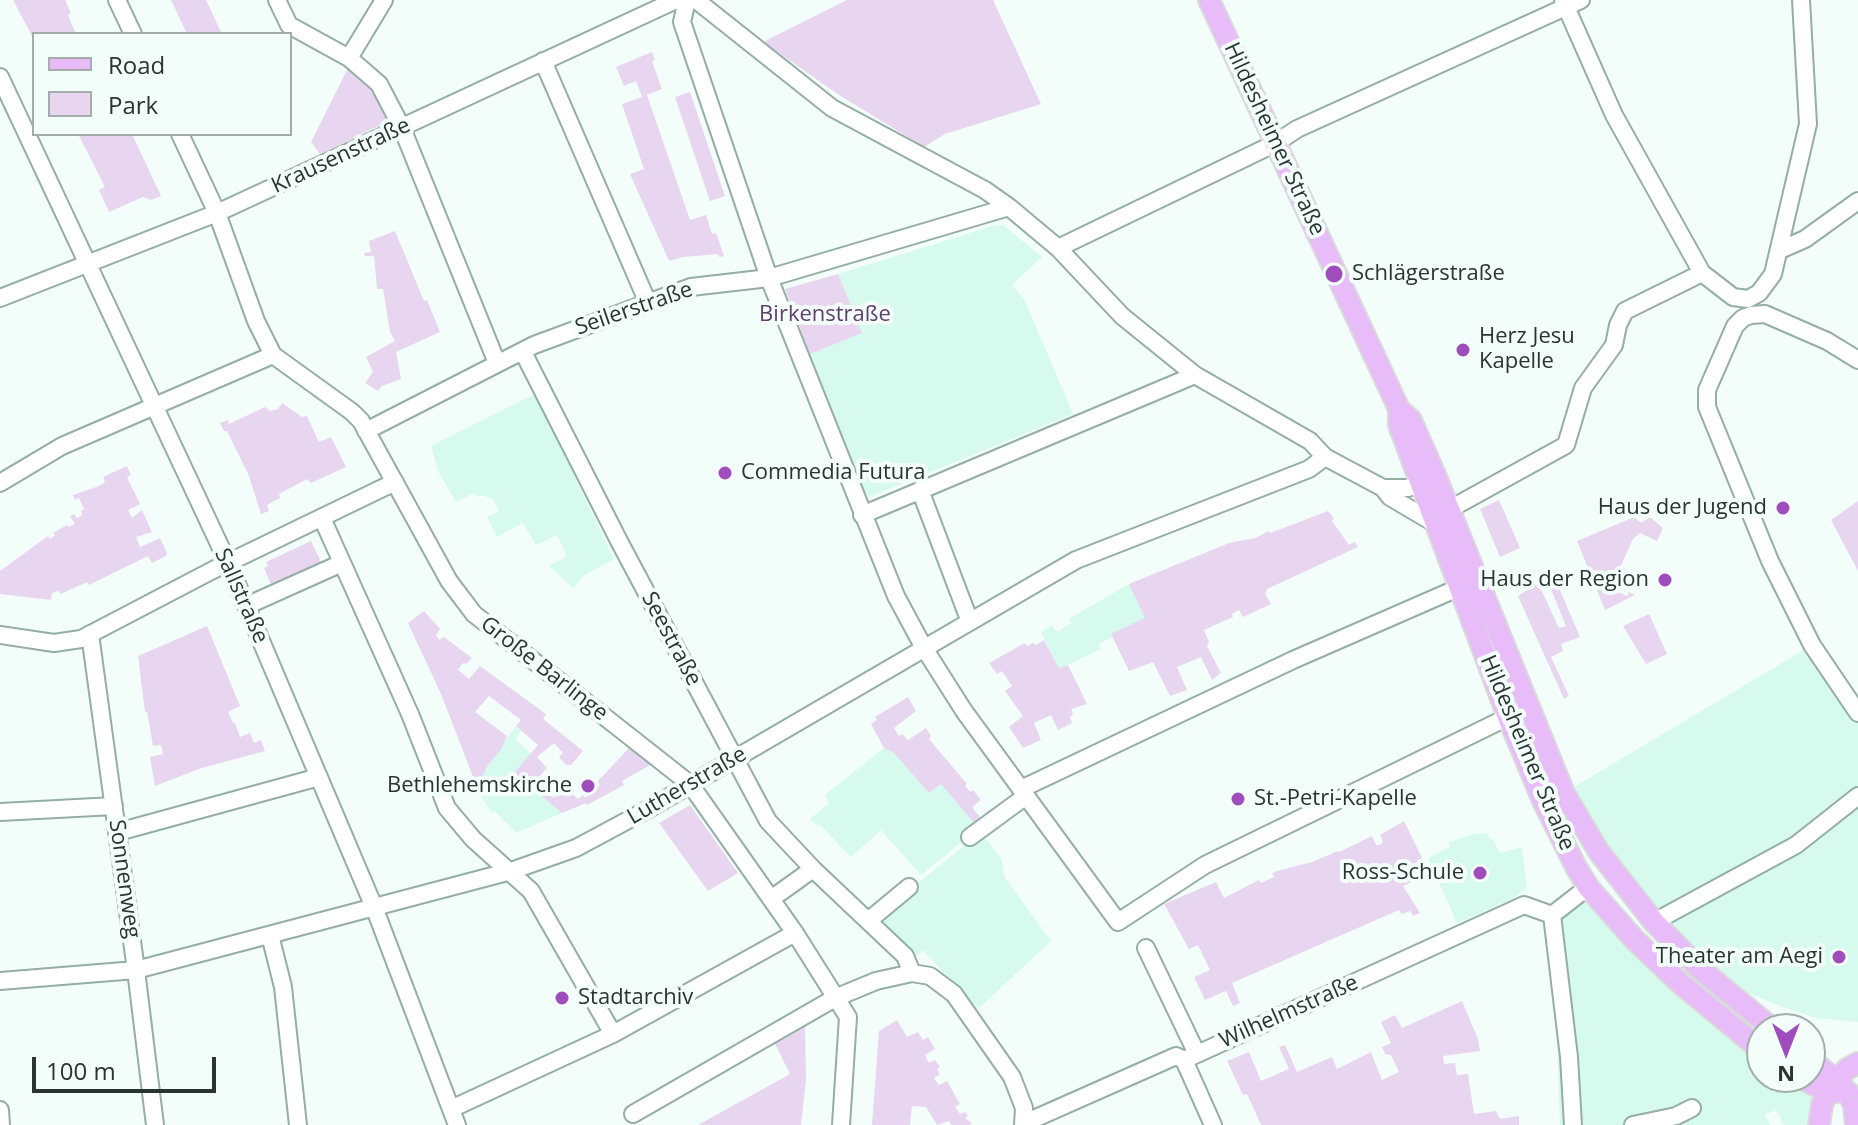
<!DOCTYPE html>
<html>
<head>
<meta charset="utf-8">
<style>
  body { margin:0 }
  #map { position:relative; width:1858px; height:1125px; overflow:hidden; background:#f3fefa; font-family:"Open Sans",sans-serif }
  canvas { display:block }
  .legend { position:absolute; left:32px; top:32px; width:260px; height:104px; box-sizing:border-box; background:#f3fefa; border:2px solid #a3aeaa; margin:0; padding:10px 14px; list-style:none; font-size:24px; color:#2a3531 }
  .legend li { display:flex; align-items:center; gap:16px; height:40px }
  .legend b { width:40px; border:2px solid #a3aeaa }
  .north { position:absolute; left:1746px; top:1013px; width:80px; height:80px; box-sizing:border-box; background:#f3fefa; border:2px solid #a3aeaa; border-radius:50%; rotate:180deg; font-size:22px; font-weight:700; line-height:32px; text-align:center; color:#2a3531 }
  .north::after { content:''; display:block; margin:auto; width:28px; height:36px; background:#9f4dbc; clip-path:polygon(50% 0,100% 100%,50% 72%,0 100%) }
  .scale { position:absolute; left:32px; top:1057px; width:184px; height:36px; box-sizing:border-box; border:4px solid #2a3531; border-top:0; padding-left:10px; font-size:24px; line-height:28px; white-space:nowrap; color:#2a3531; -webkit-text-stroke:6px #f3fefa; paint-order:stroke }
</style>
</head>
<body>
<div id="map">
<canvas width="1858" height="1125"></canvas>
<ul class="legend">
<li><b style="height:10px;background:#e8bbf9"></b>Road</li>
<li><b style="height:22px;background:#e8d5ef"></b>Park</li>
</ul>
<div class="north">N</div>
<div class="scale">100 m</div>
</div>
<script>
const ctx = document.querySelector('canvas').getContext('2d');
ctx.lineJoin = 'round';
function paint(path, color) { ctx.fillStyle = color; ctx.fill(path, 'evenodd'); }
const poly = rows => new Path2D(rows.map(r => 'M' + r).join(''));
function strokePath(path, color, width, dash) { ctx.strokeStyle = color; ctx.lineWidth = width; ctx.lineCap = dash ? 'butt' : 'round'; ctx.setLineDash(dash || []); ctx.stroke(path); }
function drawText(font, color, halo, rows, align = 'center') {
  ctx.font = font + ' "Open Sans",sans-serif'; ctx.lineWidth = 8; ctx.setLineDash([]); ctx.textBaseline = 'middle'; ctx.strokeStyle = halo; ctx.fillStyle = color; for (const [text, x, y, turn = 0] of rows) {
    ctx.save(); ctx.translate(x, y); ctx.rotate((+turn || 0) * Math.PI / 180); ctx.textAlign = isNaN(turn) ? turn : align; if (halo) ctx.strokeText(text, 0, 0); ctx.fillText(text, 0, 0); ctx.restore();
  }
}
paint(poly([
  [996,225,1003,225,1042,257,1012,285,1024,299,1073,414,869,497,864,492,810,354,862,333,838,274],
  [535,394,614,559,583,576,573,588,549,566,567,556,557,535,536,545,523,523,497,537,487,517,499,511,493,499,481,495,477,497,474,493,456,502,438,471,431,446],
  [1129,584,1146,618,1112,634,1113,637,1098,644,1101,649,1059,669,1041,632,1052,625,1057,632,1071,623,1069,619],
  [1812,645,1858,713,1858,1022,1816,1018,1780,1006,1711,977,1700,969,1564,793],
  [516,726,521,731,515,739,531,754,514,773,562,813,516,833,495,811,492,813,475,787,488,765],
  [884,748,894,753,929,793,941,784,975,824,969,836,921,875,881,830,851,857,819,824,817,825,810,819,829,803,825,795],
  [1485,833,1494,841,1500,853,1522,847,1527,888,1514,898,1457,923,1428,858,1450,847,1449,842,1470,835],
  [985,837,1001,858,1005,878,1051,941,978,1009,923,950,913,960,877,917,972,839],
  [1588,888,1762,1051,1762,1077,1799,1077,1826,1092,1819,1125,1784,1125,1776,1110,1765,1115,1770,1125,1560,1125,1553,915]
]), '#d6faee');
paint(poly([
  [13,0,65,0,71,13,68,15,76,34,34,34,34,40],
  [171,0,206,0,222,34,187,34],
  [847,0,993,0,1041,104,945,134,924,147,839,95,763,42],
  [652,52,655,60,652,61,662,89,647,95,690,220,706,215,712,234,716,233,724,256,719,257,718,254,683,257,669,261,630,174,644,169,622,104,642,97,636,81,624,86,616,67],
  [350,64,377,87,393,119,320,154,311,142],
  [690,92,725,196,710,201,675,97],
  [78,134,132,134,161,196,151,200,143,197,109,212,99,190,105,187],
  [395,231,424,301,427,300,440,332,396,352,401,379,382,386,378,391,365,383,373,372,366,357,395,341,390,332,383,289,377,289,374,256,365,256,364,253,371,252,369,241],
  [838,274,862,333,810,354,785,289],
  [282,403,302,417,307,416,319,442,331,437,346,467,311,483,307,479,279,494,280,498,267,505,269,511,261,514,249,476,227,431,224,431,220,423,228,420,229,424,265,407,270,411,278,409],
  [127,466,131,475,127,477,140,504,128,510,132,518,142,510,152,532,136,537,140,547,160,538,167,553,166,556,152,563,148,556,89,585,87,582,61,594,58,591,52,593,51,600,0,594,0,571,48,536,50,539,55,535,53,533,67,525,69,527,75,524,70,516,74,514,77,518,82,515,81,511,84,509,79,498,75,500,73,495,99,486,105,482,103,477],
  [1499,500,1520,548,1500,557,1480,509],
  [1858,501,1858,571,1831,520],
  [1328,511,1334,518,1332,521,1349,545,1355,542,1358,547,1267,589,1265,594,1271,604,1243,617,1239,610,1232,614,1233,617,1204,630,1209,642,1207,646,1221,673,1212,680,1201,657,1177,667,1187,690,1170,696,1153,662,1129,671,1111,634,1145,618,1129,584,1229,543,1255,538,1269,531,1270,533],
  [1634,517,1641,523,1650,517,1663,528,1657,541,1640,533,1633,539,1610,589,1627,596,1629,592,1635,595,1605,610,1577,541],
  [311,541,323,566,279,587,277,582,271,585,264,568,268,566,266,562],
  [1553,574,1580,637,1561,644,1563,651,1551,657,1569,696,1564,699,1518,596,1538,583,1559,628,1566,626,1546,577],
  [424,611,440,629,436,635,439,640,444,637,472,658,466,664,463,663,458,670,469,679,480,666,546,714,543,719,583,751,571,765,566,765,559,757,563,753,554,743,537,757,547,768,538,778,544,785,548,782,551,788,548,791,553,798,565,787,578,799,583,795,585,798,600,785,598,781,630,747,652,764,622,781,624,785,587,805,586,803,562,813,514,773,538,745,516,726,521,720,489,696,475,712,507,736,502,748,488,765,477,787,441,694,408,623],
  [1649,614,1667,654,1646,664,1623,626],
  [207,626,240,706,228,712,233,723,235,723,240,737,250,733,254,743,261,740,265,751,202,768,155,786,150,757,163,754,161,745,153,746,147,712,145,712,138,656],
  [1044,640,1059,668,1068,665,1087,704,1071,709,1073,714,1070,717,1072,723,1058,730,1051,715,1034,723,1041,740,1023,748,1009,727,1023,716,1005,691,1012,686,1002,671,997,674,989,663,1025,643,1027,646,1033,643,1036,645],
  [908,697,916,711,894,728,899,736,902,734,908,740,926,728,931,736,929,739,967,784,965,786,970,792,973,790,981,800,972,807,982,820,975,824,941,784,929,793,894,753,884,748,871,724,877,720,875,717],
  [690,805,738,873,708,891,659,823],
  [1404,821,1430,874,1403,886,1420,913,1413,916,1410,911,1402,914,1399,910,1232,983,1240,1003,1233,1006,1226,991,1205,1000,1194,977,1210,970,1198,945,1189,949,1164,904,1216,882,1224,898,1259,880,1261,883,1274,877,1272,873,1277,871,1312,862,1338,851,1339,852,1372,836,1376,845,1380,845,1383,842,1380,835],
  [1462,1001,1478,1039,1480,1051,1443,1056,1444,1064,1455,1063,1457,1075,1468,1074,1474,1114,1496,1111,1500,1119,1519,1116,1519,1125,1261,1125,1247,1094,1243,1095,1227,1061,1249,1052,1261,1081,1289,1069,1279,1047,1285,1045,1297,1072,1332,1057,1337,1069,1371,1052,1382,1080,1399,1072,1391,1055,1385,1054,1382,1047,1391,1043,1381,1022,1395,1015,1402,1028],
  [897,1020,907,1037,918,1032,923,1040,928,1037,935,1049,925,1055,929,1063,935,1060,940,1067,937,1069,940,1074,934,1078,939,1085,947,1081,960,1104,955,1107,960,1114,965,1112,968,1116,965,1118,972,1123,970,1125,951,1125,949,1121,937,1125,926,1107,912,1106,910,1125,872,1125,879,1031],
  [805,1027,806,1080,801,1125,698,1125,790,1074,775,1044]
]), '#e8d5ef');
const minor = poly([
  [117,0,133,34],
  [277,0,289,25,349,58,379,84,402,128,497,363],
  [687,0,682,22,769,278,896,596,924,648,964,711,1118,922,1205,865,1508,717],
  [696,0,832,108,985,190,1009,207,1058,248,1122,316,1195,375,1310,441,1325,457,1383,488,1390,497,1434,523],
  [1563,0,1614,115,1702,273,1733,297,1748,299,1759,293,1773,274,1808,124,1801,0],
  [349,58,384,0],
  [543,61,648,303],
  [0,77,228,563,374,907,457,1125],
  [180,134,217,213,256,321,273,355,352,412,361,421,449,581,474,614,690,784,795,933,848,1017,841,1125],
  [1058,248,1276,143,1297,129,1581,0],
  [1780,250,1805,239,1858,201],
  [0,298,217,213,676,0],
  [523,352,619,541,768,821,813,869,771,899],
  [1858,360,1827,341,1765,314,1751,315,1743,318,1735,326,1707,390,1707,407,1770,561,1812,645,1858,713],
  [366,431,534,345,691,287,769,278,1009,207],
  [0,483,62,446,273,355],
  [1383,488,1408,488,1431,479],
  [920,490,970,622],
  [1450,509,1566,445,1583,388,1614,345,1618,325,1625,311,1702,273],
  [862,515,1195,375],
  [322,518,410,714,447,808,473,839,531,891,613,1034],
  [246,606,342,563],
  [90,634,136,970,155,1125],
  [0,635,54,643,81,639,213,570,395,482],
  [1021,789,1293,660,1458,588],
  [0,812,114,806],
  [118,832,319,777],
  [970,837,1026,796],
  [813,869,905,956,912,973],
  [1552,915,1569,1057,1573,1125],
  [1552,915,1588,887],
  [868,921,909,887],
  [1654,922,1796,845,1858,796],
  [270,935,283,987,298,1125],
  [1146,948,1197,1054],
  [0,981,136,970,511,871,576,848,645,811,1076,560,1309,469,1325,457],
  [1184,1060,1213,1125],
  [451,1109,613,1034,795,933],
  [0,1110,1,1125],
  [633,1114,835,998,876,981,912,973,930,976,954,994,1012,1077,1024,1108,1023,1125],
  [1025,1120,1036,1118,1176,1056,1184,1060,1524,905,1552,915],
  [1633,1125,1676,1116,1692,1108]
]);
const major = poly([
  [1209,0,1399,409,1399,425,1508,717,1543,801,1576,867,1588,887,1634,939,1680,983,1762,1051],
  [1399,409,1411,420,1436,477,1564,793,1599,852,1654,922,1700,969,1773,1029],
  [1810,1058,1848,1092,1854,1106,1856,1125],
  [1798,1077,1827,1091,1838,1092],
  [1819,1125,1822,1105,1831,1084,1847,1069,1858,1063]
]);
strokePath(minor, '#94ada5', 20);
strokePath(major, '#d9dbda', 24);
strokePath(minor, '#fff', 16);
strokePath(major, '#e8bbf9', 20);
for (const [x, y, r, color] of [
  [1334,274,10,"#9f4dbc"],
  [1463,350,8,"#9f4dbc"],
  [725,473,8,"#9f4dbc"],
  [1783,508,8,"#9f4dbc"],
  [1665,580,8,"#9f4dbc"],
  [588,786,8,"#9f4dbc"],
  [1238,799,8,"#9f4dbc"],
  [1480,873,8,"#9f4dbc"],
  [1839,957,8,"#9f4dbc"],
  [562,998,8,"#9f4dbc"]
]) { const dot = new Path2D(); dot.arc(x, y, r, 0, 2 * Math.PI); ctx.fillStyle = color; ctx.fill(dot); strokePath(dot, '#f3fefa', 3); }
drawText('22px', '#2a3531', '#f3fefa', [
  ["Hildesheimer Straße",1274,139,65],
  ["Krausenstraße",341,156,-25],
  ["Seilerstraße",634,309,-19],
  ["Sallstraße",241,596,66],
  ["Seestraße",671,639,62],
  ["Große Barlinge",544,669,38],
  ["Hildesheimer Straße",1527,753,67],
  ["Lutherstraße",687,786,-30],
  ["Sonnenweg",124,879,82],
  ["Wilhelmstraße",1289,1012,-24]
]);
drawText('22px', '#2a3531', '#f3fefa', [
  ["Schlägerstraße",1352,274],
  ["Herz Jesu",1479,337],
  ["Kapelle",1479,362],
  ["Commedia Futura",741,473],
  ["Haus der Jugend",1767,508,"right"],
  ["Haus der Region",1649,580,"right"],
  ["Bethlehemskirche",572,786,"right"],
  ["St.-Petri-Kapelle",1254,799],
  ["Ross-Schule",1464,873,"right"],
  ["Theater am Aegi",1823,957,"right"],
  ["Stadtarchiv",578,998]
], 'left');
drawText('22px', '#603e6d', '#f3fefa', [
  ["Birkenstraße",825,315]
]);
</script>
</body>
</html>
